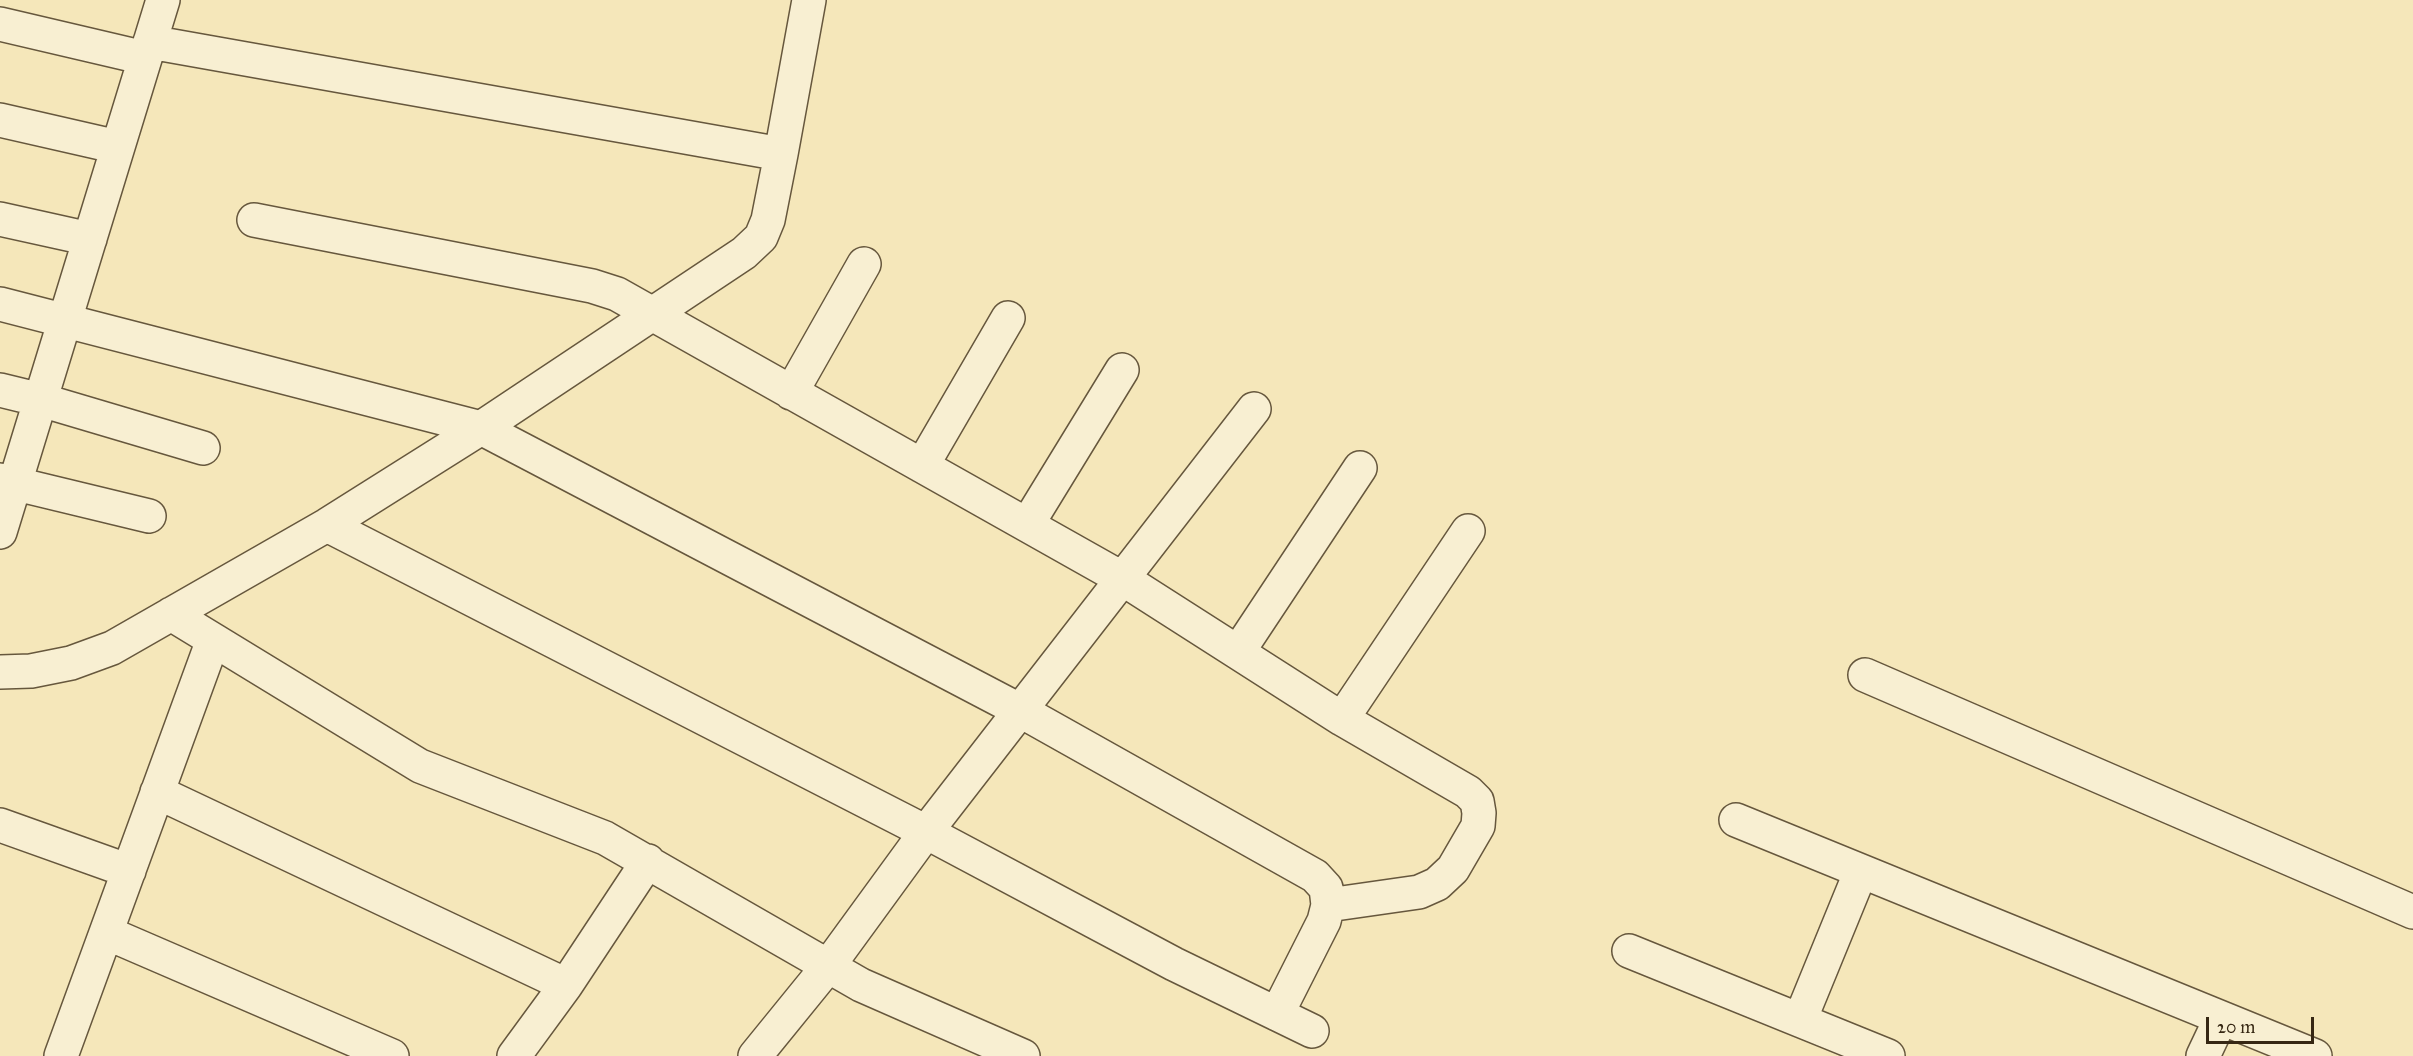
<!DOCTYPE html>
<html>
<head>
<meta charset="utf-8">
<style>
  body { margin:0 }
  #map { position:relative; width:2413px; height:1056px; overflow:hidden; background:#f5e7ba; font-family:"IM FELL Great Primer",serif }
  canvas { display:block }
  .scale { position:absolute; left:2206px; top:1017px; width:108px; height:27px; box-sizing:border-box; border:3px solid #362713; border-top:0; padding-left:8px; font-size:18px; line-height:21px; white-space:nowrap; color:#362713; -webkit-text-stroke:4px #f8efd2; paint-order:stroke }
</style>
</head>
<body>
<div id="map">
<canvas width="2413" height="1056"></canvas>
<div class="scale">20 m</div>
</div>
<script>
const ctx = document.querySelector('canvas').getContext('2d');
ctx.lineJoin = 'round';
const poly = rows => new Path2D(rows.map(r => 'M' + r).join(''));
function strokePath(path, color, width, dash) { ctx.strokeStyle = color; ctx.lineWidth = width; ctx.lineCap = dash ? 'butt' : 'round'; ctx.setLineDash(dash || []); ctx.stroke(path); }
const minor = poly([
  [0,24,145,58],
  [0,120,118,147],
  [781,154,809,0],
  [0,219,90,239],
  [254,220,592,286,617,294,1123,579,1342,719,1468,792,1477,801,1479,813,1478,826,1453,869,1437,884,1419,892,1328,905],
  [0,304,481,428,1021,711,1315,876,1326,888,1328,905,1324,921,1277,1014],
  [0,390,41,400,203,448],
  [791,393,864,264],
  [922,466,1008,318],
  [0,480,149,516],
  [327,525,926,832,1174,964,1312,1031],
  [1027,525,1122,370],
  [0,532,163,0],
  [171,614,420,766,605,838,861,985,1023,1056],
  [1238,652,1360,468],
  [0,672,31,671,71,663,112,648,327,525,481,428,744,253,761,237,768,220,781,154,150,42],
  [1865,675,2413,912],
  [1342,719,1468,531],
  [157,792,566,985],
  [1736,820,2315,1056],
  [0,825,129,871],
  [107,933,392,1056],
  [1629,951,1888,1056],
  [1800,1020,1861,871],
  [61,1056,213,640],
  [514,1056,566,985,648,861],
  [755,1056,829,965,926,832,1254,409],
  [2203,1056,2221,1018]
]);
strokePath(minor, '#66573d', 36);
strokePath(minor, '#f8efd2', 33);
</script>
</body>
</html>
